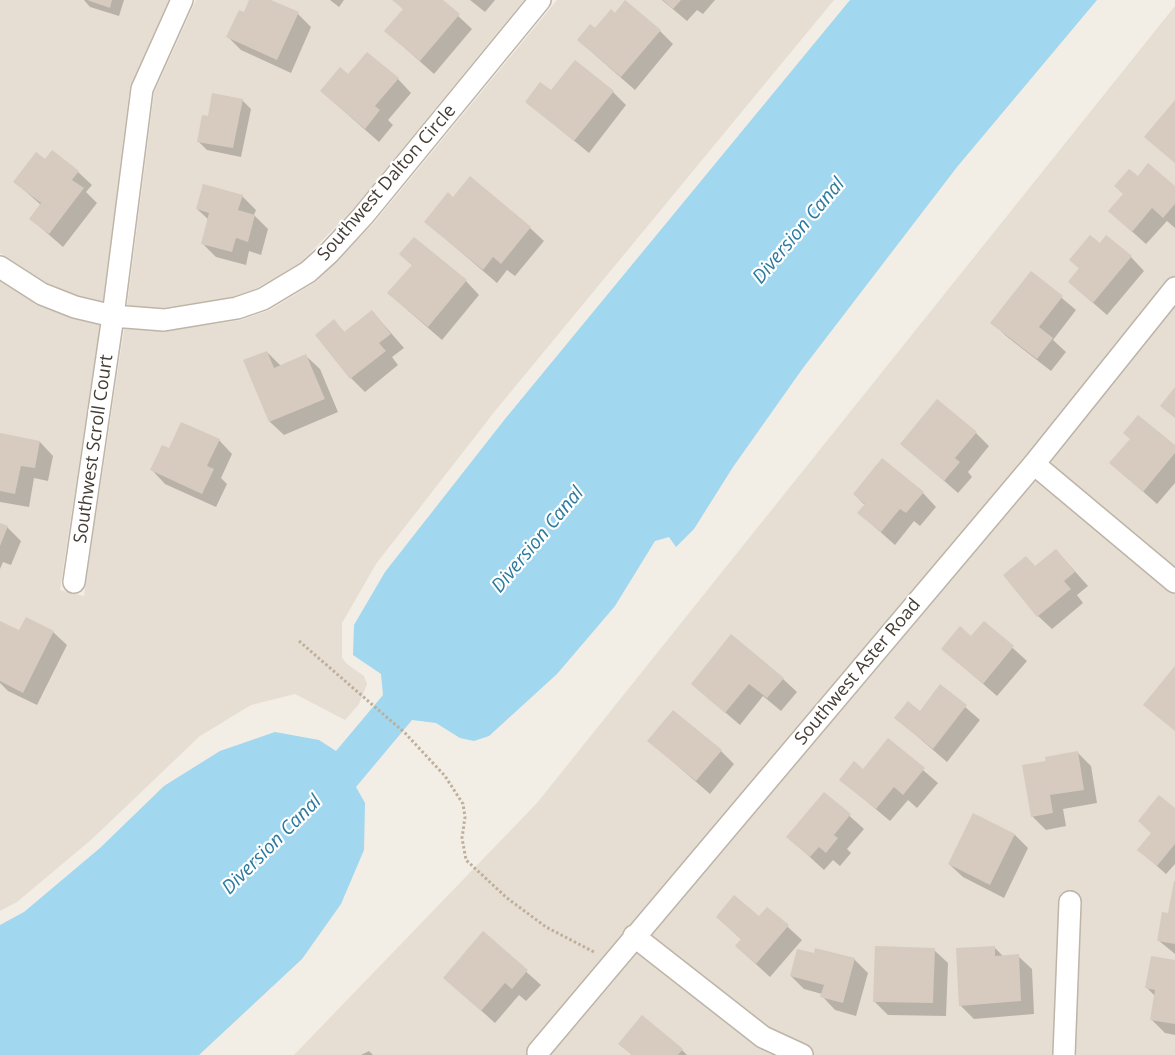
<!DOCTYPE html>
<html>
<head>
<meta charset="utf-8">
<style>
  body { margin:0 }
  canvas { display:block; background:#f2ede5 }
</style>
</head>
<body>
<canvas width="1175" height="1055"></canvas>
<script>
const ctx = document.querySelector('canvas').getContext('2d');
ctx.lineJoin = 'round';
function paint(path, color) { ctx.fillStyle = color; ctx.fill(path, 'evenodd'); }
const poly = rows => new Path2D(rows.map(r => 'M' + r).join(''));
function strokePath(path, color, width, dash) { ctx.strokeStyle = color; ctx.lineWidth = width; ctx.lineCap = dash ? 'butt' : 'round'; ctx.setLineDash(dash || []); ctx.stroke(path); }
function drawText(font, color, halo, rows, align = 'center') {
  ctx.font = font + ' "Open Sans",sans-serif'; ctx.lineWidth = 4.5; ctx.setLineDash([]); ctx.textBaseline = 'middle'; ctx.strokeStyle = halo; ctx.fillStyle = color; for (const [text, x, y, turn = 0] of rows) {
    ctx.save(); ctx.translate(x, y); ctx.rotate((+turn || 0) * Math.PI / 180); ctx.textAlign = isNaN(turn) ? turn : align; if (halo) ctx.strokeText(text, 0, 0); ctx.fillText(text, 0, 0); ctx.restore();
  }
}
paint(poly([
  [0,0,169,0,130,86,103,302,77,296,47,283,0,253],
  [196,0,524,0,354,208,300,263,257,288,233,297,162,308,127,306,154,93],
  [557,0,834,0,495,411,376,564,342,623,342,658,347,664,364,676,367,684,359,704,345,720,295,694,251,705,200,736,92,839,17,902,0,911,0,280,37,304,71,317,100,325,60,590,84,596,124,329,166,331,241,320,270,310,317,281,373,224],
  [1175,6,1175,1055,294,1055,537,803]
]), '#e6ded3');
paint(poly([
  [850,0,1097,0,957,167,803,368,733,467,694,529,676,547,669,537,655,541,615,606,557,674,489,736,474,741,460,738,436,723,412,720,356,787,365,803,364,850,341,904,302,959,199,1055,0,1055,0,925,24,912,100,848,164,786,220,751,275,732,319,740,336,751,383,695,381,674,353,655,354,625,385,572,505,419]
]), '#a1d7ef');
paint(poly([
  [84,0,124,0,119,16,90,7],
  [251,0,268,0,298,14,311,27,291,73,241,50,228,37,244,14],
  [330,0,344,0,339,7],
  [394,0,441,0,472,29,434,74,386,31,404,10],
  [470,0,495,0,485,12],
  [662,0,715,0,703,14,697,10,687,21],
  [615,14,660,31,673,44,635,90,578,40],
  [349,76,398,79,411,93,388,120,393,125,379,142,321,91],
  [613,92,626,105,589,153,527,102],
  [242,100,251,109,241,157,207,150,198,141,209,117],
  [45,161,78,172,92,185,86,192,97,203,63,247,31,219,41,205,15,182],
  [1138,178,1175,187,1175,228,1167,221,1146,244,1109,211],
  [242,196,256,210,254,215,268,229,261,255,249,251,246,265,216,257,202,243,209,220,197,209],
  [454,199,530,228,544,241,515,276,507,270,497,283,426,222],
  [1100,244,1131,257,1144,271,1107,315,1069,282,1080,269,1071,260],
  [400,254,466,281,479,295,442,340,388,293,413,266],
  [1031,272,1076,310,1053,340,1066,352,1051,371,1006,336,992,322],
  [372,311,404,348,392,357,398,365,365,392,351,378,334,321,345,333],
  [267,352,281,366,306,356,320,369,338,412,284,435,270,422,245,361],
  [976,433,989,446,968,472,972,477,958,493,902,444],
  [0,434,40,442,53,456,48,481,34,478,29,507,0,502],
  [1131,439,1175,447,1175,483,1157,504,1111,463],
  [219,440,232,454,221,478,227,484,216,507,165,484,152,470,170,450],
  [923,493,936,507,920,526,914,521,895,545,859,513,865,505,854,494],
  [0,524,7,527,21,541,11,565,3,562,0,569],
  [1056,550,1088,586,1077,595,1083,603,1052,629,1038,616,1036,567],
  [0,622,19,632,53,632,67,645,37,705,8,691,0,683],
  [984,622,1027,661,997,696,943,649,971,637],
  [783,679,797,692,781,711,763,696,740,725,692,684],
  [941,686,980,720,947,762,896,718,920,712],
  [888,740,938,783,917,808,908,800,890,821,841,780,863,771],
  [649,741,721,751,734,764,710,794],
  [1078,753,1091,766,1097,803,1063,809,1066,826,1046,830,1032,816,1047,762],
  [824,793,864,829,847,849,851,853,840,866,833,860,824,870,788,837],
  [1175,810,1175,864,1166,874,1139,850],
  [1015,835,1028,848,1004,898,963,877,949,864],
  [1175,883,1175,954,1158,940,1169,914],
  [767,908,802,940,770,977,736,946,742,940,717,917,759,918],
  [483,933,541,985,526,1001,519,995,495,1023,445,978],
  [994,947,1004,957,1018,956,1032,969,1034,1014,974,1019,960,1005],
  [934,950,948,963,946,1016,888,1015,874,1001],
  [815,955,854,959,868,973,856,1016,835,1010,822,996,822,994,804,989,791,976],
  [1175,962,1175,1035,1165,1033,1151,1019,1155,996,1147,988],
  [642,1017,682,1050,687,1055,632,1055,629,1052,620,1044],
  [369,1051,373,1055,361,1055]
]), '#0003');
paint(poly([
  [87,0,112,0,110,8],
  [249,0,271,0,299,12,277,60,226,37,239,10,244,12],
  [392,0,443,0,460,14,420,61,384,31,403,9],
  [625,0,661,30,621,77,577,40,590,24,595,28,611,9,615,13],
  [663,0,681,0,673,9],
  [367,52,399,78,375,106,380,110,365,129,320,91,340,67,348,74],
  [575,60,614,91,574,141,525,102,540,82,551,90],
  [212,93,243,99,233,148,197,142,202,115,208,116],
  [1175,100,1175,163,1144,137],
  [52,150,79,171,72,180,84,188,49,234,29,219,41,203,13,182,36,152,45,159],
  [1148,163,1175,186,1175,204,1163,218,1152,208,1132,232,1108,211,1123,194,1114,186,1129,169,1138,176],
  [470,176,531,227,501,264,493,257,483,270,424,222,448,192,453,197],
  [203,184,243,195,238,210,255,215,248,242,236,238,232,252,201,244,209,213,196,209],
  [1090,235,1100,243,1106,235,1132,256,1093,303,1068,282,1079,268,1069,260],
  [414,237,467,280,428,327,387,293,412,265,399,254],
  [1031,271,1063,296,1039,327,1053,338,1037,359,990,323],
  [372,310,391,334,379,343,386,351,350,379,315,335,334,319,344,332],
  [267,351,274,368,306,354,325,399,269,422,243,360],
  [1175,387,1175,418,1160,406],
  [937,399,977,432,955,458,960,462,944,481,900,444],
  [1138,415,1175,445,1175,453,1143,492,1109,463,1130,439,1123,433],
  [181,422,220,439,207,466,214,469,202,494,150,470,162,445,169,448],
  [0,433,40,441,35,468,21,466,15,494,0,491],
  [882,458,924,492,906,513,900,509,881,532,857,513,865,504,853,494],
  [0,523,8,526,0,546],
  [1056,549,1075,572,1064,581,1071,589,1037,617,1003,575,1026,556,1035,566],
  [26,617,54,631,23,693,0,681,0,621,19,630],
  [984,621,1014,646,983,684,941,649,960,626,971,636],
  [731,634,784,678,767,698,749,684,725,713,691,684],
  [1175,666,1175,731,1143,705],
  [940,684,967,705,933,749,894,718,908,701,920,711],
  [673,710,722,750,696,781,647,741],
  [888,738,925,768,903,795,894,787,876,809,839,780,854,761,863,769],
  [1078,751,1084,790,1050,795,1053,813,1031,817,1022,765,1046,761,1045,757],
  [824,792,851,814,834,835,838,838,826,853,819,847,810,857,786,837],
  [1159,795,1175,808,1175,844,1157,866,1137,850,1151,833,1138,821],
  [973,813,1015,834,990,885,948,864],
  [1174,881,1175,881,1175,944,1157,941,1162,912,1168,913],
  [734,895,759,916,767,907,789,925,756,964,735,946,741,939,716,917],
  [483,931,528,970,512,989,505,983,481,1011,443,978],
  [875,946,935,948,933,1003,873,1002],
  [995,946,995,956,1019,954,1021,1001,959,1006,956,948],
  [815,948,855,958,843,1003,820,997,824,985,790,976,797,949,814,953],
  [1151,956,1175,960,1175,1024,1150,1020,1155,990,1145,988],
  [642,1015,683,1049,678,1055,632,1055,618,1044]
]), '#d7cabe');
const street = poly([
  [0,267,42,294,75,307,113,316,164,320,237,308,263,299,308,272,329,253,363,216,540,0],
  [1034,464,1175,582],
  [74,582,113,316,142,89,182,0],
  [634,936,763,1037,802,1055],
  [538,1052,1034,464,1175,288],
  [1064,1055,1070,902]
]);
strokePath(street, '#beb4a8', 24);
strokePath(poly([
  [299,641,405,733,445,776,463,804,465,817,462,838,466,860,507,898,546,927,594,952]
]), '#bfae99', 3, [2.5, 2.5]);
strokePath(street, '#fff', 21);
drawText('18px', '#453d35', '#fff', [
  ["Southwest Dalton Circle",387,183,-49],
  ["Southwest Scroll Court",94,449,-82],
  ["Southwest Aster Road",858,672,-50]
]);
drawText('italic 19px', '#2c7a9f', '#fff', [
  ["Diversion Canal",799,231,-50],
  ["Diversion Canal",538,540,-50],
  ["Diversion Canal",272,845,-45]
]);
</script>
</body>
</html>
